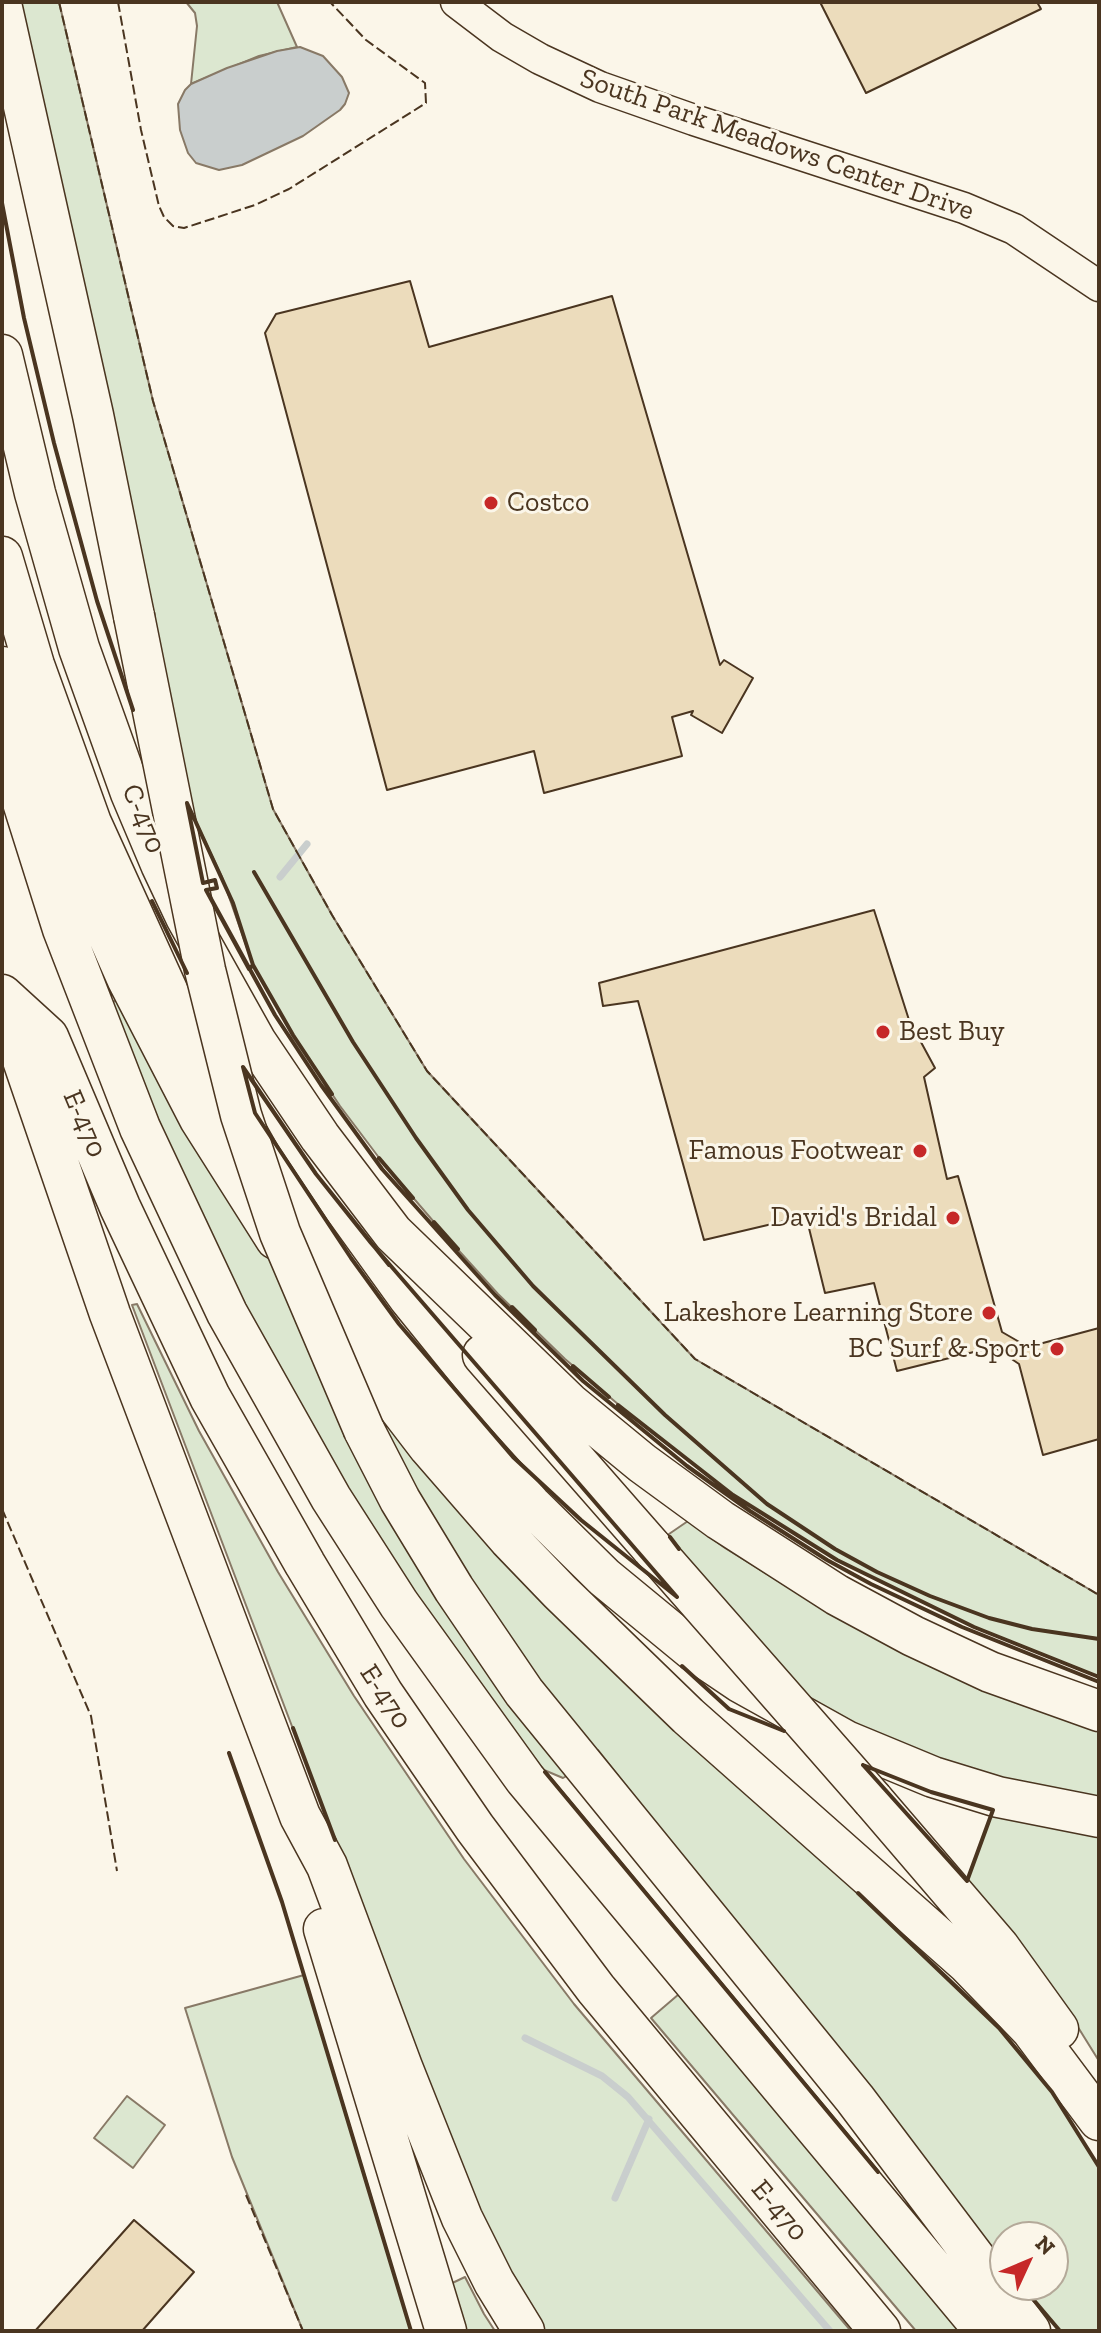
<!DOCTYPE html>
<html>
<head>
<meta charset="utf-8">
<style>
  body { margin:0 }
  #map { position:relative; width:1101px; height:2333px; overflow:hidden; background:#fbf6e9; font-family:"Zilla Slab",serif }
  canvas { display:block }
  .frame { position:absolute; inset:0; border:4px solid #4a3520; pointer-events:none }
  .north { position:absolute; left:989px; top:2221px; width:80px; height:80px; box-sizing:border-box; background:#fbf6e9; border:2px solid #b4a999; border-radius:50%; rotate:46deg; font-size:22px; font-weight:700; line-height:32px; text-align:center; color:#4a3520 }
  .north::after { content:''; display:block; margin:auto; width:28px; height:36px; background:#c62828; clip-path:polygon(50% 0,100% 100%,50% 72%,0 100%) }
</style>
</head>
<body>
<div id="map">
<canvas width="1101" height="2333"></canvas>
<div class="frame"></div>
<div class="north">N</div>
</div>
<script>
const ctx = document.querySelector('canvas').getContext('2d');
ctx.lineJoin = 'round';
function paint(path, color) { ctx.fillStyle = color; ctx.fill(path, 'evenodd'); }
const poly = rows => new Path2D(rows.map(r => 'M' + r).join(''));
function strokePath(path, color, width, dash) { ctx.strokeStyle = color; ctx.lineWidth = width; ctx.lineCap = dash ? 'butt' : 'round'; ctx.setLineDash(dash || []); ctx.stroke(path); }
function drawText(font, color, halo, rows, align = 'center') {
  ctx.font = font + ' "Zilla Slab",serif'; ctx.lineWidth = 6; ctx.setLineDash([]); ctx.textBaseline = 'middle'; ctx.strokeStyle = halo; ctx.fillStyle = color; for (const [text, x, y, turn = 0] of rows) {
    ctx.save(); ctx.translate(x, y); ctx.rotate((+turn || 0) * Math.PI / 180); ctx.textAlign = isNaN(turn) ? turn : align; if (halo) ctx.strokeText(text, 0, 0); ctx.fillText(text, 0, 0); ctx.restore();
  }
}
const green = poly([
  [17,2,59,2,153,401,273,809,332,915,427,1071,695,1359,1099,1595,1099,1677,974,1627,837,1560,733,1495,646,1428,565,1359,498,1294,451,1242,380,1159,340,1106,293,1035,253,965,222,877,187,803,17,2],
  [186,2,277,2,297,47,259,56,191,84,197,26,195,13,186,2],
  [121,999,570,1774,563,1778,544,1770,506,1721,404,1577,352,1496,255,1325,180,1171,109,1003,121,999],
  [137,1304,199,1431,278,1572,354,1696,464,1859,574,2004,851,2331,544,2331,513,2282,473,2203,132,1305,137,1304],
  [359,1383,797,1832,865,1900,987,2014,1052,2092,1099,2167,1099,2331,1060,2331,1021,2285,1053,2285,1053,2237,1005,2237,1005,2266,598,1750,592,1754,556,1708,437,1531,359,1383],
  [688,1521,725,1548,833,1615,1099,1730,1099,1803,948,1765,812,1704,696,1620,669,1534,688,1521],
  [993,1810,1099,1832,1099,2061,1076,2024,967,1881,993,1810],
  [304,1975,367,2183,411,2331,303,2331,232,2157,185,2008,304,1975],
  [679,1994,963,2331,916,2331,651,2018,679,1994],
  [127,2096,165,2125,133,2168,94,2138,127,2096],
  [465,2277,484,2314,495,2331,460,2331,446,2286,465,2277]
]);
paint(green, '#dce7d0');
strokePath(green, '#887966', 2);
const water = poly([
  [300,47,323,56,342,77,349,93,345,104,340,110,303,136,242,165,219,170,196,163,188,153,180,130,178,104,185,90,191,84,227,68,277,51,300,47]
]);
paint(water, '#c9cecd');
strokePath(water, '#887966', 2);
strokePath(poly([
  [280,877,307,844],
  [525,2038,602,2076,628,2097,830,2331],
  [615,2198,649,2119]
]), '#c9cecd', 7);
const building = poly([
  [820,2,1037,2,1041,9,866,93,820,2],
  [410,281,429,347,612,296,720,665,724,660,753,678,722,733,691,715,693,711,672,717,682,756,544,793,534,751,387,790,265,333,276,314,410,281],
  [874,910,909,1020,935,1068,924,1077,947,1179,958,1176,1002,1332,1028,1347,1099,1328,1099,1439,1043,1455,1019,1364,994,1347,897,1371,874,1283,825,1293,806,1216,704,1240,638,1001,603,1006,599,983,874,910],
  [134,2220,194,2272,142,2331,35,2331,134,2220]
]);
paint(building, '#ecdcbc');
strokePath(building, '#4a3520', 2);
const secondary = poly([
  [456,2,502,37,540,59,600,87,694,120,964,208,1014,229,1099,286]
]);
const motorway = poly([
  [2,8,93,415,134,616],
  [2,355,35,493,79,648,131,793,161,864,186,917,256,1042,320,1137,393,1233,569,1403,642,1463,720,1520,837,1595,913,1636,990,1672,1099,1711],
  [2,557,34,665,91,823,171,999,261,1158,309,1230,376,1323,456,1422,531,1505,604,1577,694,1651,740,1682,846,1741,933,1777,998,1797,1099,1817],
  [2,667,48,799,127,978,200,1119,276,1239],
  [2,736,63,929,140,1128,227,1313,331,1498,399,1604,525,1779,985,2331],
  [2,995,48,1037,120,1207,210,1397,305,1564,383,1694,475,1828,596,1989,880,2331],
  [2,999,110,1314,300,1816,327,1866,402,2067,462,2218,494,2282,524,2331],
  [318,1302,429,1447,509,1539,560,1592,688,1716,968,1964,1031,2029,1099,2120],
  [483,1355,652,1548],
  [364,1430,400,1500,454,1589,524,1692,855,2099,1030,2331],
  [873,1800,999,1947,1058,2029],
  [324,1929,446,2331]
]);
strokePath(secondary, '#4a3520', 33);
strokePath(motorway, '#4a3520', 43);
strokePath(secondary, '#fbf6e9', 30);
strokePath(motorway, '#fbf6e9', 40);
const motorwayBridge = poly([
  [134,616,205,970,241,1115,280,1233,364,1430],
  [652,1548,873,1800]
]);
strokePath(motorwayBridge, '#4a3520', 43, []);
strokePath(motorwayBridge, '#fbf6e9', 40);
strokePath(poly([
  [59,2,153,401,273,809,332,915,427,1071,695,1359,1099,1595],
  [118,2,141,130,159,206,164,217,173,226,184,228,255,205,289,189,426,103,425,83,366,40,330,2],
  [2,1509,91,1716,117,1871],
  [246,2195,303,2331]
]), '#4a3520', 2, [10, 4]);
strokePath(poly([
  [2,203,24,318,54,443,97,601,133,710],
  [187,803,233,903,253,965,249,969,206,890,217,888,215,880,203,883,187,803],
  [254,872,353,1042,416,1138,468,1210,533,1286,665,1415,767,1504,835,1549,877,1572,930,1596,989,1618,1032,1629,1099,1639],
  [209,895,275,1015,321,1085,382,1169,495,1295,583,1381,687,1466,750,1511,827,1560,871,1584,962,1627,1099,1682],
  [152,901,187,973],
  [253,965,293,1035,332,1094],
  [243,1067,316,1174,371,1243,677,1597,581,1520,513,1457,399,1324,351,1258,255,1113,243,1067],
  [251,1079,316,1174,389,1265],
  [379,1158,413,1198],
  [434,1222,458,1249],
  [512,1307,535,1330],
  [573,1366,609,1397],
  [618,1405,733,1495,837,1560,974,1627,1099,1677],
  [670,1537,679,1549],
  [682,1666,729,1709,784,1731],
  [293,1728,335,1840],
  [229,1753,282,1902,411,2331],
  [863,1765,931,1792,993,1810,967,1881,863,1765],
  [545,1772,878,2172],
  [858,1893,999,2028,1052,2092,1099,2167],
  [1021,2285,1060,2331]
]), '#4a3520', 4);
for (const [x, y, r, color] of [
  [491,503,8,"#c62828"],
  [883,1032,8,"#c62828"],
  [920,1151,8,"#c62828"],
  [953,1218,8,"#c62828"],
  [989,1313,8,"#c62828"],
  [1057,1349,8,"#c62828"]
]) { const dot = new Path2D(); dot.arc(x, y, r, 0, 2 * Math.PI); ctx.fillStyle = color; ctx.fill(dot); strokePath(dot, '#fbf6e9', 3); }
drawText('28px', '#4a3520', '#fbf6e9', [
  ["South Park Meadows Center Drive",777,145,19],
  ["C-470",143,819,68],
  ["E-470",84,1124,67],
  ["E-470",385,1697,57],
  ["E-470",779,2211,50]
]);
drawText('28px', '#4a3520', '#fbf6e9', [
  ["Costco",507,503,"left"],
  ["Best Buy",899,1032,"left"],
  ["Famous Footwear",904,1151],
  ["David's Bridal",937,1218],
  ["Lakeshore Learning Store",973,1313],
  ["BC Surf & Sport",1041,1349]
], 'right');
</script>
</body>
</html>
